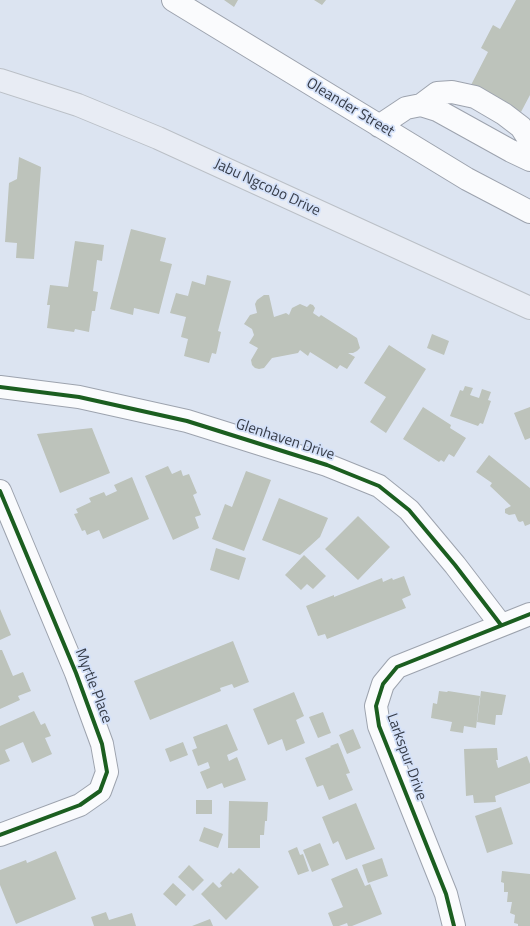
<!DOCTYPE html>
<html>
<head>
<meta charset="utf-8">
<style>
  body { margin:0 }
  canvas { display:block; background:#dce4f1 }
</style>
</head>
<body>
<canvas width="530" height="926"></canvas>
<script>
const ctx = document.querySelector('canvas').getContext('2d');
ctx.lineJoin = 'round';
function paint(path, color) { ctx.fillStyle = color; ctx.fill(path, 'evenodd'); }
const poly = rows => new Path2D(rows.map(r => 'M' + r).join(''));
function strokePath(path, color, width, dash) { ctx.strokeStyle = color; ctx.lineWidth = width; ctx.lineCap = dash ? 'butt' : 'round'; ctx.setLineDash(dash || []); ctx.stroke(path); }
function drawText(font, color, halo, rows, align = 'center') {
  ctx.font = font + ' "Titillium Web",sans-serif'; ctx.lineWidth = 3.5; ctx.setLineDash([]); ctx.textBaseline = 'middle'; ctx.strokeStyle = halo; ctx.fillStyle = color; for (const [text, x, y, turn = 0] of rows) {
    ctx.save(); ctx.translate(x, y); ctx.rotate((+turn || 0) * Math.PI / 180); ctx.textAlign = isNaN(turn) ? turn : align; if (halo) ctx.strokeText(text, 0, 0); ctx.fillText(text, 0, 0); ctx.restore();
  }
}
paint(poly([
  [224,0,238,0,234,7],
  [314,0,326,0,322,5],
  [516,0,530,0,530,95,521,112,471,85,488,52,481,48,493,25,500,29],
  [19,157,41,167,34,259,16,258,17,243,5,242,9,183,17,179],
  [131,229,166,238,160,261,172,264,159,314,134,308,133,315,110,309],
  [75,241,104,245,102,261,97,260,93,291,98,292,95,311,92,311,89,332,75,329,74,332,47,328,50,305,47,305,50,285,68,287],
  [207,275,231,281,218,331,221,332,216,354,212,353,209,363,184,356,188,339,181,337,186,317,170,313,176,293,188,296,192,281,205,285],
  [264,295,269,295,274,317,286,313,289,315,292,308,300,304,307,307,310,304,313,305,315,308,313,313,319,317,321,315,357,338,360,348,357,351,353,353,348,353,355,357,347,369,340,365,337,369,310,352,308,356,300,350,298,353,272,358,264,368,259,369,255,368,252,365,251,360,258,348,249,343,254,335,252,329,244,324,250,315,257,313,255,304,257,300],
  [432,334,449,341,444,355,427,348],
  [389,345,426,369,386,433,370,422,386,397,364,383],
  [465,386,473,388,470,395,479,398,482,389,491,392,488,400,491,401,483,424,480,423,478,426,450,416,460,390,463,391],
  [423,407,451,425,450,428,466,438,454,457,449,454,444,462,441,460,439,462,403,439],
  [530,407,530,438,525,440,514,413],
  [92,428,110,473,60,493,37,434],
  [489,455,530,488,530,524,525,526,523,521,520,522,518,521,515,514,509,515,505,513,505,509,511,506,490,486,492,483,476,472],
  [168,466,172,474,181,470,183,476,189,474,197,493,193,495,201,515,195,517,199,528,173,540,145,476],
  [246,471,271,480,244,551,212,539,225,504,232,507],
  [132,477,149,519,103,539,99,530,87,535,85,530,82,531,74,514,78,513,76,509,91,502,89,498,104,492,106,496,117,491,114,485],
  [279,498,328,518,320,537,300,555,262,540],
  [358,516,390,547,358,580,325,549],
  [216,548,246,558,239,580,210,570],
  [304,555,326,576,313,589,307,584,301,590,285,575],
  [404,576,411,595,402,599,406,608,327,639,325,634,318,636,306,606,334,595,334,597,382,578,383,582,392,578,393,580],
  [0,609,11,635,0,640],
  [233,641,249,682,234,688,232,684,220,688,221,691,150,720,134,681],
  [0,650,2,650,13,676,23,672,31,691,18,696,20,700,0,709],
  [439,691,447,692,448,691,480,696,476,728,464,726,463,733,450,731,452,722,431,718,433,703,437,704],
  [481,691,506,695,502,715,496,715,495,725,477,722],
  [294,692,304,716,296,720,305,743,286,751,282,739,268,745,253,709],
  [34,711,41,725,45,723,51,736,45,738,52,754,32,763,23,742,5,750,10,761,0,765,0,726],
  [323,712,331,733,318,738,309,717],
  [227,724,238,750,227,755,229,761,237,757,246,780,224,788,222,783,207,789,200,772,210,768,208,762,198,766,192,750,197,748,193,737],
  [353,729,361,748,347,754,339,735],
  [183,742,188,755,170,762,165,749],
  [338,743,350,773,346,774,353,790,329,800,323,785,317,787,305,758,331,747,330,746],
  [497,748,498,760,496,760,498,768,527,756,530,764,530,783,495,796,496,802,474,803,473,795,466,796,464,749],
  [196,800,212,800,212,814,196,814],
  [229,801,268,802,267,821,265,821,264,835,260,835,260,848,228,848],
  [356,803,375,849,346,860,338,841,333,844,322,817],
  [501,807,513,844,487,853,475,816],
  [204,827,223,834,218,848,199,841],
  [320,843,329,865,312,872,303,850],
  [297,847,300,855,303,854,309,871,298,875,288,851],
  [56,851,76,899,16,924,0,885,0,870,26,860,27,863],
  [382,858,388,876,368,883,362,865],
  [189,865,204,880,193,891,178,877],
  [239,868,259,887,226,920,201,894,213,882,219,888,222,886,220,883,231,872,233,874],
  [357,868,365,886,370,884,382,914,352,926,348,926,347,923,339,926,333,926,328,913,343,907,331,879],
  [502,871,530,874,530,926,518,926,518,924,514,923,515,915,510,913,512,902,507,902,508,892,504,892,504,883,501,882],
  [173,883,186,895,176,906,163,894],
  [106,912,109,920,132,913,136,926,94,926,91,917],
  [210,919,213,926,192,926]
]), '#bdc3bb');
const minor = poly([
  [173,0,467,179,530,212],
  [421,105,437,93,452,92,475,97,504,114,521,127,530,141],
  [379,126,406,108,421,105,437,110,511,151,530,160],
  [0,387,79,397,187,421,327,465,379,486,409,510,455,565,501,625],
  [0,491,76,673,102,744,107,772,100,791,80,805,0,835],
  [454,926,446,894,379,726,376,706,383,684,397,667,530,614]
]);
const major = poly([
  [0,80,78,105,158,138,530,308]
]);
strokePath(minor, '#9da3ae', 24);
strokePath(major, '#bbc0c7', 24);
strokePath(minor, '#fafbfd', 22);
strokePath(major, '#e8ecf4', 22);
strokePath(poly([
  [0,387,79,397,187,421,327,465,379,486,409,510,455,565,501,625],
  [0,491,76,673,102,744,107,772,100,791,80,805,0,835],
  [454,926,446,894,379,726,376,706,383,684,397,667,530,614]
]), '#1b5e20', 4);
drawText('15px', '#363c48', '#d4e1f9', [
  ["Oleander Street",350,108,31],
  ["Jabu Ngcobo Drive",267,188,25],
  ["Glenhaven Drive",285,440,18],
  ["Myrtle Place",93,686,69],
  ["Larkspur Drive",406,757,70]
]);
</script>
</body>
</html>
